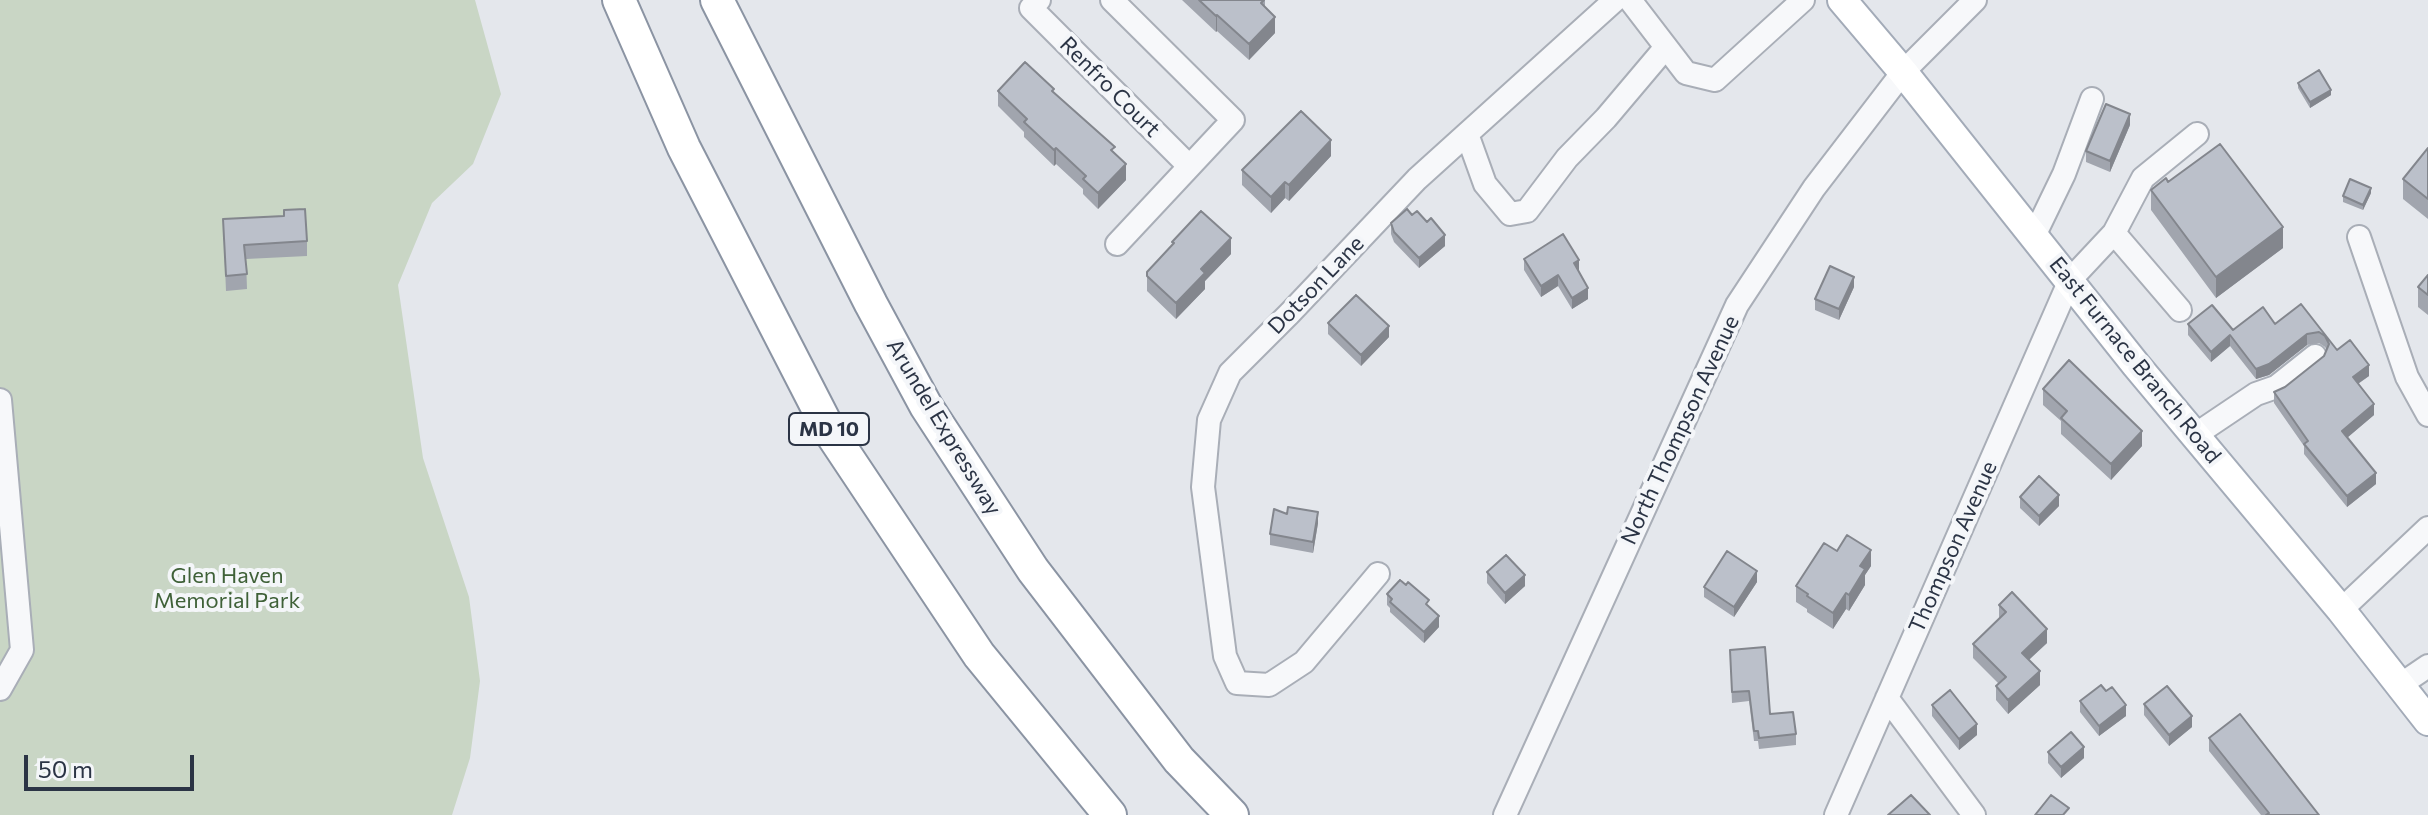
<!DOCTYPE html>
<html>
<head>
<meta charset="utf-8">
<style>
  body { margin:0 }
  #map { position:relative; width:2428px; height:815px; overflow:hidden; background:#e4e7ec; font-family:Commissioner,sans-serif }
  canvas { display:block }
  .scale { position:absolute; left:24px; top:755px; width:170px; height:36px; box-sizing:border-box; border:4px solid #2b3445; border-top:0; padding-left:10px; font-size:24px; line-height:28px; white-space:nowrap; color:#2b3445; -webkit-text-stroke:6px #f4f6f9; paint-order:stroke }
</style>
</head>
<body>
<div id="map">
<canvas width="2428" height="815"></canvas>
<div class="scale">50 m</div>
</div>
<script>
const ctx = document.querySelector('canvas').getContext('2d');
ctx.lineJoin = 'round';
function paint(path, color) { ctx.fillStyle = color; ctx.fill(path, 'evenodd'); }
const poly = rows => new Path2D(rows.map(r => 'M' + r).join(''));
function strokePath(path, color, width, dash) { ctx.strokeStyle = color; ctx.lineWidth = width; ctx.lineCap = dash ? 'butt' : 'round'; ctx.setLineDash(dash || []); ctx.stroke(path); }
function drawText(font, color, halo, rows, align = 'center') {
  ctx.font = font + ' Commissioner,sans-serif'; ctx.lineWidth = 8; ctx.setLineDash([]); ctx.textBaseline = 'middle'; ctx.strokeStyle = halo; ctx.fillStyle = color; for (const [text, x, y, turn = 0] of rows) {
    ctx.save(); ctx.translate(x, y); ctx.rotate((+turn || 0) * Math.PI / 180); ctx.textAlign = isNaN(turn) ? turn : align; if (halo) ctx.strokeText(text, 0, 0); ctx.fillText(text, 0, 0); ctx.restore();
  }
}
paint(poly([
  [0,0,475,0,501,94,473,164,432,203,398,285,423,458,469,597,480,681,470,758,452,815,0,815]
]), '#c9d6c5');
const minor = poly([
  [1039,0,1031,8,1189,166],
  [1112,0,1233,120,1117,244],
  [1630,0,1686,73,1715,80,1803,0],
  [1467,134,1485,184,1510,214,1527,211,1567,158,1606,118,1666,47],
  [2114,233,2180,310],
  [2034,236,2064,174,2092,99],
  [2359,237,2407,377,2428,415],
  [0,400,22,650,0,689],
  [2195,435,2256,394,2276,387,2315,356],
  [1378,574,1304,662,1269,685,1237,683,1225,656,1203,487,1209,420,1230,373,1290,313,1417,179,1615,0],
  [2341,610,2428,528],
  [2400,685,2428,666],
  [1887,698,1974,815],
  [1505,815,1737,305,1814,188,1903,72,1975,0],
  [1836,815,2070,280,2114,233,2143,178,2197,134]
]);
const major = poly([
  [1842,0,1903,72,2136,365,2341,610,2428,721]
]);
const highway = poly([
  [619,0,684,148,829,430,979,655,1110,815],
  [717,0,871,304,926,406,1033,570,1179,760,1232,815]
]);
strokePath(minor, '#a9aeb7', 26);
strokePath(major, '#a3abb8', 32);
strokePath(highway, '#8b94a3', 36);
strokePath(minor, '#f7f8fa', 22);
strokePath(major, '#fff', 28);
strokePath(highway, '#fff', 32);
paint(poly([
  [1182,0,1265,0,1265,7,1275,33,1249,60,1217,31,1216,32],
  [2298,83,2331,95,2310,108,2298,88],
  [998,91,1054,93,1115,153,1126,180,1098,209,1083,194,1083,189,1056,164,1054,166,1024,137,1024,132,998,106],
  [2130,125,2110,172,2086,162,2086,151],
  [2428,148,2428,219,2403,199,2403,179],
  [1331,156,1289,201,1285,198,1271,213,1242,185,1242,170],
  [2168,182,2283,248,2216,298,2151,210,2151,190],
  [2371,193,2363,210,2343,202,2343,196],
  [1412,215,1445,246,1419,268,1394,242,1391,234,1391,223],
  [223,219,307,241,307,256,246,259,247,289,226,291],
  [1172,242,1231,254,1205,281,1205,289,1176,319,1147,291,1147,272,1172,245],
  [1524,259,1579,271,1588,299,1572,309,1558,286,1541,297,1524,270],
  [2428,275,2428,315,2418,307,2418,287],
  [1854,287,1839,320,1815,310,1815,299],
  [2301,304,2337,350,2369,376,2358,384,2374,415,2347,438,2376,484,2347,507,2304,454,2304,446,2274,403,2274,392,2285,387,2324,356,2327,350,2325,347,2319,343,2307,345,2269,375,2256,379,2230,346,2211,362,2188,335,2188,324,2233,330,2275,324],
  [1328,323,1389,337,1361,366,1328,334],
  [2043,389,2142,446,2111,480,2061,434,2061,421,2043,405],
  [2020,497,2059,506,2039,526,2020,508],
  [1287,514,1318,523,1313,553,1270,545,1270,534],
  [1837,551,1871,566,1865,575,1865,585,1849,611,1846,609,1833,629,1807,612,1807,609,1796,602,1796,586],
  [1487,572,1525,586,1505,604,1487,583],
  [1757,582,1734,617,1704,597,1704,587],
  [1387,594,1429,607,1439,627,1424,643,1390,612,1390,608,1387,605],
  [1999,605,2047,643,2029,660,2040,685,2008,714,1996,700,1996,686,1999,684,1973,658,1973,644,1999,619],
  [1730,650,1770,714,1796,734,1796,745,1759,749,1758,741,1754,741,1749,701,1732,703],
  [2080,701,2126,716,2099,736,2080,712],
  [2144,704,2192,727,2169,746,2144,715],
  [1932,705,1977,735,1959,750,1932,716],
  [2209,738,2319,815,2261,815,2209,751],
  [2048,752,2084,758,2061,778,2048,763]
]), '#a1a5ae');
paint(poly([
  [1217,15,1217,31,1216,32,1216,16],
  [1275,17,1275,33,1249,60,1249,44],
  [2331,90,2331,95,2310,108,2310,102],
  [2130,114,2130,125,2110,172,2110,161],
  [1331,140,1331,156,1289,201,1289,185],
  [1056,148,1056,164,1054,166,1054,150],
  [1126,164,1126,180,1098,209,1098,193],
  [1285,182,1285,198,1271,213,1271,197],
  [2371,188,2371,193,2363,210,2363,205],
  [2283,227,2283,248,2216,298,2216,277],
  [1445,235,1445,246,1419,268,1419,258],
  [1231,238,1231,254,1205,281,1205,289,1176,319,1176,303,1201,269],
  [1579,260,1579,271,1574,274,1574,263],
  [1558,275,1558,286,1541,297,1541,286],
  [1854,277,1854,287,1839,320,1839,309],
  [1588,288,1588,299,1572,309,1572,298],
  [1389,326,1389,337,1361,366,1361,355],
  [2307,334,2307,345,2269,375,2256,379,2256,369],
  [2230,335,2230,346,2211,362,2211,352],
  [2369,365,2369,376,2353,387,2353,377],
  [2374,404,2374,415,2342,442,2342,431],
  [2142,431,2142,446,2111,480,2111,464],
  [2376,473,2376,484,2347,507,2347,496],
  [2059,495,2059,506,2039,526,2039,516],
  [1318,512,1318,523,1313,553,1313,542],
  [1871,550,1871,566,1865,575,1865,585,1849,611,1849,595,1860,566],
  [1757,571,1757,582,1734,617,1734,607],
  [1525,575,1525,586,1505,604,1505,593],
  [1846,593,1846,609,1833,629,1833,613],
  [1439,616,1439,627,1424,643,1424,632],
  [2047,629,2047,643,2022,666,2022,653],
  [2040,671,2040,685,2008,714,2008,700],
  [2126,705,2126,716,2099,736,2099,726],
  [2192,716,2192,727,2169,746,2169,735],
  [1977,724,1977,735,1959,750,1959,739],
  [2084,747,2084,758,2061,778,2061,767]
]), '#83868d');
const building = poly([
  [1199,0,1264,0,1261,3,1275,17,1249,44,1217,15,1216,16,1199,0],
  [1025,62,1054,89,1052,91,1115,147,1111,150,1126,164,1098,193,1083,179,1086,176,1056,148,1054,150,1024,122,1027,119,998,91,1025,62],
  [2319,70,2331,90,2310,102,2298,83,2319,70],
  [2106,104,2130,114,2110,161,2086,151,2106,104],
  [1301,111,1331,140,1289,185,1285,182,1271,197,1242,170,1301,111],
  [2220,144,2283,227,2216,277,2151,190,2166,178,2168,182,2220,144],
  [2428,148,2428,199,2403,179,2428,148],
  [2350,179,2371,188,2363,205,2343,196,2350,179],
  [305,209,307,241,244,245,247,274,226,276,223,219,284,216,284,210,305,209],
  [1407,209,1412,215,1417,211,1427,222,1431,218,1445,235,1419,258,1394,232,1391,223,1407,209],
  [1201,211,1231,238,1201,269,1205,273,1176,303,1147,276,1147,272,1174,243,1172,242,1201,211],
  [1563,234,1579,260,1574,263,1588,288,1572,298,1558,275,1541,286,1524,259,1563,234],
  [1830,266,1854,277,1839,309,1815,299,1830,266],
  [2428,275,2428,295,2418,287,2428,275],
  [1356,295,1389,326,1361,355,1328,323,1356,295],
  [2301,304,2337,350,2350,340,2369,365,2353,377,2374,404,2342,431,2376,473,2347,496,2304,444,2308,441,2274,392,2285,387,2324,356,2329,344,2325,336,2319,332,2307,334,2269,364,2256,369,2230,335,2211,352,2188,324,2212,305,2233,330,2263,307,2275,324,2301,304],
  [2069,360,2142,431,2111,464,2061,418,2067,411,2043,389,2069,360],
  [2039,476,2059,495,2039,516,2020,497,2039,476],
  [1288,507,1318,512,1313,542,1270,534,1274,509,1287,514,1288,507],
  [1847,535,1871,550,1860,566,1865,569,1849,595,1846,593,1833,613,1807,596,1808,594,1796,586,1824,543,1837,551,1847,535],
  [1727,551,1757,571,1734,607,1704,587,1727,551],
  [1506,555,1525,575,1505,593,1487,572,1506,555],
  [1400,580,1406,585,1408,582,1429,600,1426,604,1439,616,1424,632,1390,602,1392,599,1387,594,1400,580],
  [2012,592,2047,629,2022,653,2040,671,2008,700,1996,686,2006,677,1973,644,2006,612,1999,605,2012,592],
  [1765,647,1770,714,1793,712,1796,734,1759,738,1758,731,1754,731,1749,691,1732,692,1730,650,1765,647],
  [2101,685,2106,691,2112,687,2126,705,2099,726,2080,701,2101,685],
  [2167,686,2192,716,2169,735,2144,704,2167,686],
  [1950,690,1977,724,1959,739,1932,705,1950,690],
  [2240,714,2319,815,2266,815,2269,813,2209,738,2240,714],
  [2071,732,2084,747,2061,767,2048,752,2071,732],
  [1911,795,1930,815,1888,815,1911,795],
  [2051,795,2069,808,2063,815,2035,815,2051,795]
]);
paint(building, '#bbc0ca');
strokePath(building, '#83868d', 2);
for (const [x, y, w] of [
  [829,429,80]
]) { const box = new Path2D(); box.roundRect(x - w / 2, y - 16, w, 32, 6); ctx.fillStyle = '#f4f6f9'; ctx.fill(box); strokePath(box, '#2b3445', 2); }
drawText('bold 20px', '#2b3445', null, [
  ["MD 10",829,429]
]);
drawText('22px', '#2b3445', '#f4f6f9', [
  ["Renfro Court",1110,87,45],
  ["Dotson Lane",1316,285,-46],
  ["East Furnace Branch Road",2135,360,51],
  ["Arundel Expressway",944,427,59],
  ["North Thompson Avenue",1680,430,-65],
  ["Thompson Avenue",1953,547,-66]
]);
drawText('22px', '#3f6138', '#f4f6f9', [
  ["Glen Haven",227,576],
  ["Memorial Park",227,601]
]);
</script>
</body>
</html>
